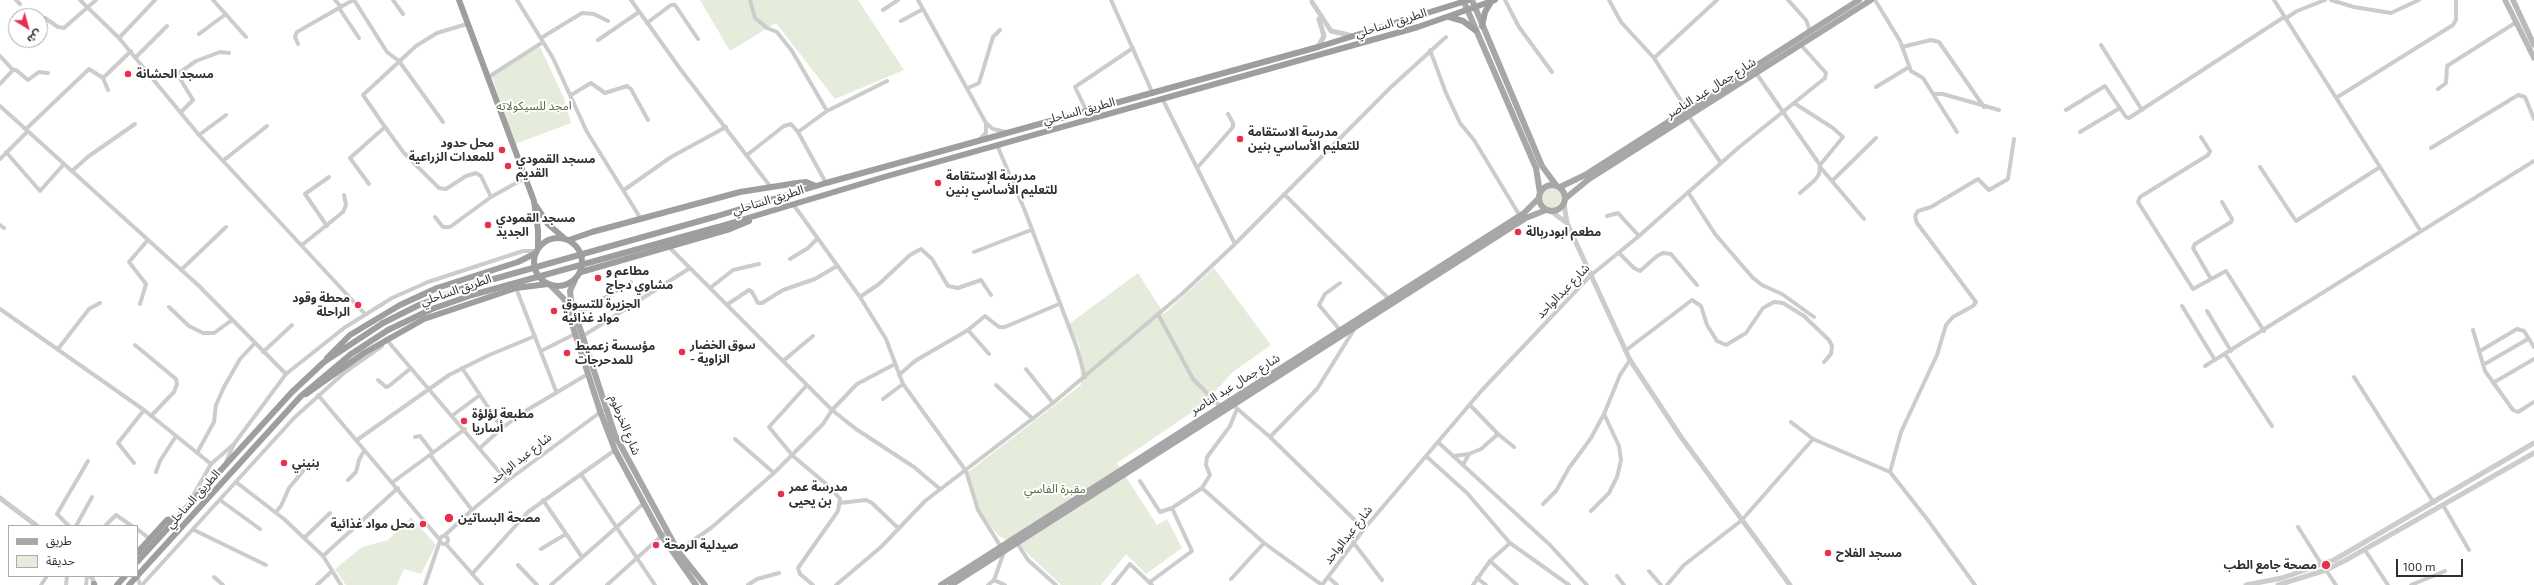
<!DOCTYPE html>
<html>
<head>
<meta charset="utf-8">
<style>
  body { margin:0 }
  #map { position:relative; width:2534px; height:585px; overflow:hidden; background:#fff; font-family:"Exo 2","Noto Sans Arabic",sans-serif }
  canvas { display:block }
  .legend { position:absolute; left:8px; top:525px; width:130px; height:52px; box-sizing:border-box; background:#fff; border:1px solid #acacac; margin:0; padding:5px 7px; list-style:none; font-size:12px; color:#2f2f2f }
  .legend li { display:flex; align-items:center; gap:8px; height:20px }
  .legend b { width:20px; border:1px solid #acacac }
  .north { position:absolute; left:8px; top:8px; width:40px; height:40px; box-sizing:border-box; background:#fff; border:1px solid #acacac; border-radius:50%; rotate:143deg; font-size:11px; font-weight:700; line-height:16px; text-align:center; color:#2f2f2f }
  .north::after { content:''; display:block; margin:auto; width:14px; height:18px; background:#e7304e; clip-path:polygon(50% 0,100% 100%,50% 72%,0 100%) }
  .scale { position:absolute; left:2396px; top:559px; width:67px; height:18px; box-sizing:border-box; border:2px solid #2f2f2f; border-top:0; padding-left:5px; font-size:12px; line-height:14px; white-space:nowrap; color:#2f2f2f; -webkit-text-stroke:3px #fff; paint-order:stroke }
</style>
</head>
<body>
<div id="map">
<canvas width="2534" height="585"></canvas>
<ul class="legend">
<li><b style="height:5px;background:#a7a7a7"></b>طريق</li>
<li><b style="height:11px;background:#e6ecdc"></b>حديقة</li>
</ul>
<div class="north">ش</div>
<div class="scale">100 m</div>
</div>
<script>
const ctx = document.querySelector('canvas').getContext('2d');
ctx.lineJoin = 'round';
function paint(path, color) { ctx.fillStyle = color; ctx.fill(path, 'evenodd'); }
const poly = rows => new Path2D(rows.map(r => 'M' + r).join(''));
function strokePath(path, color, width, dash) { ctx.strokeStyle = color; ctx.lineWidth = width; ctx.lineCap = dash ? 'butt' : 'round'; ctx.setLineDash(dash || []); ctx.stroke(path); }
function drawText(font, color, halo, rows, align = 'center') {
  ctx.font = font + ' "Exo 2","Noto Sans Arabic",sans-serif'; ctx.lineWidth = 4; ctx.setLineDash([]); ctx.textBaseline = 'middle'; ctx.strokeStyle = halo; ctx.fillStyle = color; for (const [text, x, y, turn = 0] of rows) {
    ctx.save(); ctx.translate(x, y); ctx.rotate((+turn || 0) * Math.PI / 180); ctx.textAlign = isNaN(turn) ? turn : align; if (halo) ctx.strokeText(text, 0, 0); ctx.fillText(text, 0, 0); ctx.restore();
  }
}
paint(poly([
  [700,0,858,0,904,70,835,99,776,23,730,51],
  [540,47,564,98,571,123,515,144,491,74],
  '1540 198a12 12 0 1 1 24 0a12 12 0 1 1-24 0Z',
  [1214,268,1271,345,1233,372,1204,404,1117,463,1157,525,1167,519,1182,548,1146,574,1126,554,1101,585,1061,585,1021,547,999,536,977,511,967,473,1081,385,1080,347,1069,324,1138,273,1164,314],
  [411,517,436,545,421,574,404,569,397,585,346,585,335,569,362,547,388,540]
]), '#e6ecdc');
strokePath(poly([
  [16,0,20,4],
  [80,0,119,38,199,135,365,314],
  [213,0,246,37],
  [335,0,341,7],
  [354,0,387,52,399,61,443,122],
  [393,0,403,14],
  [517,0,553,58,587,132,641,219],
  [631,0,681,70,770,186],
  [750,0,755,18,767,28,777,32,792,51,827,111],
  [918,0,986,123,993,129,1006,132],
  [1111,0,1153,94],
  [1505,0,1519,27,1552,72],
  [1609,0,1621,22,1654,58,1717,0],
  [1788,0,1806,20,1810,31],
  [1875,0,1900,41,1911,71,1923,78,1957,132],
  [2274,0,2420,230],
  [2331,0,2354,7,2391,13,2419,0],
  [339,8,359,38],
  [883,10,898,0],
  [45,18,58,27,64,28,96,0],
  [2285,19,2297,11,2325,0],
  [901,21,923,9],
  [647,23,671,5,675,5,698,39],
  [199,34,226,14],
  [119,38,155,0],
  [541,38,582,13,594,14,608,21],
  [598,40,639,12],
  [298,44,295,37,297,32,353,0],
  [2101,45,2142,110],
  [1902,47,1931,40,1939,42,1984,107],
  [1430,50,1446,93,1460,123,1474,140,1520,216],
  [0,56,13,70,0,84],
  [136,57,167,26],
  [1654,58,1687,110],
  [13,70,16,70,28,80,39,72,48,73],
  [1756,73,1820,165,1819,174,1815,180,1800,193],
  [103,78,131,51],
  [487,78,543,42],
  [1876,87,1909,67],
  [968,88,979,83,993,37,1000,30],
  [2438,89,2446,83,2447,66,2515,23],
  [1934,94,1943,94,1999,110],
  [571,95,591,83,605,93,627,86,631,89,648,120],
  [2336,98,2453,25,2456,20,2456,0],
  [1163,100,1235,244],
  [1794,103,1833,128,1843,137,1820,165],
  [0,106,198,285,286,374],
  [2066,110,2105,86,2126,117,2129,118,2284,17],
  [181,112,193,100,179,77,179,73,196,61,220,52,229,53],
  [1087,112,1075,87,1133,48],
  [1688,115,1721,163],
  [385,127,404,153,439,188,446,189,466,176,476,173,481,176,491,197],
  [26,129,89,69,103,78,108,90],
  [798,132,827,111,887,81],
  [2080,132,2120,108],
  [199,135,226,115],
  [2201,137,2210,151,2208,155,2140,197,2138,202,2193,289,2226,271,2264,331],
  [979,140,986,133,986,123],
  [997,145,1025,211,1077,348,1085,377],
  [2431,148,2518,95,2525,97,2534,119],
  [6,152,40,191,64,164],
  [747,155,784,126,791,124,798,132,826,183],
  [0,159,28,131],
  [224,160,267,126],
  [2260,167,2296,221,2380,167],
  [1197,168,1233,127,1233,123,1228,114],
  [1821,168,1864,219],
  [72,171,89,156,135,124],
  [1832,181,1876,138],
  [369,184,350,158,385,127,363,95,416,46,437,33,467,24],
  [624,190,671,157,726,127],
  [1688,192,1715,234,1753,278,1762,285,1782,294,1814,317],
  [1284,194,1389,299],
  [793,204,860,297,886,339,903,384,883,399],
  [1607,216,1618,213,1639,236],
  [435,217,443,227,450,227,491,197,525,178],
  [0,225,4,228],
  [327,226,305,194,329,177],
  [302,245,343,212,346,205,344,195],
  [669,247,832,410,856,429,914,467,940,489],
  [974,252,1031,230],
  [1619,253,1634,268,1640,271,1657,256,1663,253,1671,254,1697,285],
  [790,259,808,248,817,239],
  [181,270,226,227],
  [2211,279,2193,248,2195,244,2231,222,2232,219,2222,202],
  [1340,283,1325,294,1319,305,1340,330],
  [516,288,556,391],
  [710,288,733,270,759,264],
  [860,297,879,284,910,255,921,249,932,259,948,286,958,288,981,280,991,295],
  [140,304,146,284,129,262,147,241],
  [728,304,749,290,752,292,758,303,762,303,783,290,815,279,837,266],
  [2182,306,2215,360],
  [169,307,189,326,203,333,214,333,232,320],
  [0,309,144,410,211,464],
  [2207,311,2231,351],
  [1158,314,1193,379,1220,406],
  [576,315,631,282],
  [968,330,989,354],
  [2473,330,2485,371,2513,410,2518,412,2534,402],
  [583,336,690,268],
  [386,339,507,481],
  [135,345,176,379,177,384,174,392,151,416],
  [58,349,89,309,100,303],
  [541,351,575,334],
  [1625,351,1692,300,1701,306,1707,325,1717,341,1726,345,1746,333,1763,308,1774,302,1783,303,1804,316,1829,340,1832,346,1831,354,1824,362],
  [2480,351,2517,329,2524,331,2534,347],
  [263,352,292,325],
  [2225,354,2272,426],
  [783,361,813,336],
  [2483,365,2528,339],
  [2205,366,2534,161],
  [462,368,502,428],
  [1026,369,1053,403],
  [899,375,915,361,968,330,985,316,999,327,1005,327,1059,304],
  [2354,377,2434,503],
  [378,380,386,387,389,386,411,368],
  [2493,383,2534,359],
  [903,384,966,471,978,510,1004,552,994,580,1005,585],
  [807,385,769,427,793,456,831,488,840,499,838,511,798,568,800,574,813,585],
  [996,385,1033,419],
  [318,395,440,540],
  [1233,405,1270,437,1364,529],
  [1470,405,1498,434],
  [453,415,480,395],
  [1791,422,1813,439,1890,472,1927,519,1975,585],
  [415,437,420,436,433,453],
  [1270,437,1317,389,1355,328],
  [735,439,774,473],
  [357,440,449,375,487,356,535,336],
  [1439,443,1550,545,1587,585],
  [480,448,502,428,527,410,588,374],
  [197,453,214,422,216,405,224,387,240,359,255,343],
  [1469,454,1481,449,1498,434,1514,447],
  [430,455,472,510],
  [1453,456,1469,454,1463,465],
  [1427,457,1467,493,1510,543,1569,585],
  [226,462,234,444,286,374,344,328,392,298,428,282,523,251,537,251],
  [134,463,118,443,144,410],
  [156,472,160,461,176,436],
  [1890,472,1901,432,1937,355,1946,325,1953,317,1973,306,1976,302,1917,223,1915,216,1918,211,1931,207,1978,179,1989,190,2008,179,2014,139],
  [581,474,655,585],
  [348,480,356,472,359,460,364,451],
  [1140,481,1160,512,1172,508,1202,488,1210,475,1206,465,1207,457,1230,426,1237,409],
  [236,482,284,519,323,556,341,585],
  [393,482,465,429],
  [1202,488,1264,543,1322,585],
  [220,500,260,529],
  [543,500,582,557],
  [189,503,211,464,234,444],
  [840,503,866,500,872,503,898,528],
  [1543,504,1556,491,1569,468,1591,438,1604,414],
  [2443,505,2469,550],
  [1591,511,1609,493,1617,477,1621,460,1619,446,1604,414,1620,375,1630,360],
  [276,512,281,506,289,488,304,470],
  [69,526,57,514,88,461],
  [76,526,92,497],
  [105,526,116,515,132,526],
  [2298,527,2322,565],
  [137,529,150,539],
  [194,530,266,565],
  '440 540a4 4 0 1 1 8 0a4 4 0 1 1-8 0Z',
  [444,536,472,510,507,481,602,411],
  [304,538,330,513],
  [1353,542,1382,580],
  [1017,543,1028,560,1056,585],
  [446,544,482,585],
  [541,549,566,534],
  [2365,550,2388,585],
  [678,551,711,528,774,473,823,424,832,410,857,384,895,364],
  [323,556,398,488],
  [1490,561,1517,585],
  [518,565,537,585],
  [2326,570,2336,585],
  [1649,571,1661,585],
  [472,574,528,512,615,450],
  [137,576,140,585],
  [1617,576,1624,585],
  [214,577,223,585],
  [1328,577,1337,585],
  [1477,578,1486,585],
  [1231,579,1264,543],
  [1150,582,1192,551,1172,508],
  [41,585,47,576],
  [66,585,67,576],
  [86,585,87,576],
  [142,585,294,418,345,372,382,346],
  [317,585,331,572],
  [425,585,440,541],
  [551,585,644,503],
  [607,585,667,531],
  [748,585,757,579,779,573],
  [836,585,881,547,925,501,1053,403,1183,293,1235,244,1390,88,1446,37],
  [988,585,994,580],
  [1113,585,1130,564,1152,585],
  [1322,585,1364,529,1482,390,1590,276,1639,236,1738,148,1825,78,1826,73,1801,45],
  [1473,585,1490,561,1510,543],
  [1667,585,1684,565,1742,520,1813,439],
  [2411,585,2445,571]
]), '#ccc', 4);
strokePath(poly([
  [1312,2,1331,31,1353,36],
  [1318,47,1324,36,1319,19],
  [1564,204,1567,223,1630,360,1681,437,1790,585],
  [1552,212,1567,223],
  [0,498,37,526],
  [91,576,95,585],
  [2246,585,2282,578,2334,560,2534,443],
  [2278,585,2326,570,2346,560,2534,453]
]), '#ccc', 5);
strokePath(poly([
  [2505,0,2534,58],
  [2513,0,2534,45]
]), '#b9b9b9', 5.5);
strokePath(poly([
  [1472,0,1542,166,1556,185],
  [1464,2,1536,168,1540,193],
  '1539 198a13 13 0 1 1 26 0a13 13 0 1 1-26 0Z',
  [1560,187,1585,175,1859,0],
  [1566,198,1589,179,1871,0],
  [575,280,570,291,571,301,615,435,678,551,705,585],
  [550,285,564,299,600,411,615,450,661,535,696,585],
  [941,585,1524,213,1539,198],
  [951,585,1526,218,1546,210]
]), '#a7a7a7', 6);
strokePath(poly([
  [459,0,534,201,538,230,538,249],
  [1449,17,1463,21,1475,30],
  [1482,26,1485,12,1491,2],
  [536,206,548,224,564,238],
  [714,217,826,183,1318,47,1469,0],
  [718,227,884,177,1418,27,1495,0],
  '534 262a24 24 0 1 1 48 0a24 24 0 1 1-48 0Z',
  [569,240,592,232,740,192,797,183,806,182,816,186],
  [581,272,730,229,749,221],
  [327,358,350,335,400,305,437,288,518,262,536,253],
  [306,394,364,353,424,319,516,288,548,284],
  [137,553,167,520,177,518],
  [137,562,292,392,324,362,383,323],
  [137,576,301,396,351,354,388,330],
  [94,585,94,584],
  [117,585,125,576],
  [129,585,137,576]
]), '#9e9e9e', 6);
strokePath(poly([
  [383,323,419,305,469,286,714,217],
  [388,330,432,309,472,295,718,227]
]), '#9e9e9e', 6);
for (const [x, y, r, color] of [
  [128,74,4,"#e7304e"],
  [1240,139,4,"#e7304e"],
  [502,150,4,"#e7304e"],
  [508,166,4,"#e7304e"],
  [938,183,4,"#e7304e"],
  [488,225,4,"#e7304e"],
  [1518,232,4,"#e7304e"],
  [598,278,4,"#e7304e"],
  [358,305,4,"#e7304e"],
  [554,311,4,"#e7304e"],
  [682,352,4,"#e7304e"],
  [567,353,4,"#e7304e"],
  [464,421,4,"#e7304e"],
  [284,463,4,"#e7304e"],
  [781,494,4,"#e7304e"],
  [449,518,5,"#e7304e"],
  [423,524,4,"#e7304e"],
  [656,545,4,"#e7304e"],
  [1828,553,4,"#e7304e"],
  [2326,565,5,"#e7304e"]
]) { const dot = new Path2D(); dot.arc(x, y, r, 0, 2 * Math.PI); ctx.fillStyle = color; ctx.fill(dot); strokePath(dot, '#fff', 1.5); }
drawText('12px', '#2f2f2f', '#fff', [
  ["الطريق الساحلي",1391,23,-17],
  ["شارع جمال عبد الناصر",1711,88,-32],
  ["الطريق الساحلي",1079,111,-15],
  ["الطريق الساحلي",768,200,-17],
  ["الطريق الساحلي",456,290,-19],
  ["شارع عبدالواحد",1563,291,-46],
  ["شارع جمال عبد الناصر",1235,384,-32],
  ["شارع الخرطوم",625,425,68],
  ["شارع عبد الواحد",521,458,-38],
  ["الطريق الساحلي",193,499,-48],
  ["شارع عبدالواحد",1348,535,-52]
]);
drawText('bold 12px', '#2f2f2f', '#fff', [
  ["مسجد الحشانة",136,74],
  ["مدرسة الاستقامة",1248,132],
  ["للتعليم الأساسي بنين",1248,146],
  ["محل حدود",494,143,"right"],
  ["للمعدات الزراعية",494,157,"right"],
  ["مسجد القمودي",516,159],
  ["القديم",516,173],
  ["مدرسة اﻹستقامة",946,176],
  ["للتعليم اﻷساسي بنين",946,190],
  ["مسجد القمودي",496,218],
  ["الجديد",496,232],
  ["مطعم ابودربالة",1526,232],
  ["مطاعم و",606,271],
  ["مشاوي دجاج",606,285],
  ["محطة وقود",350,298,"right"],
  ["الراحلة",350,312,"right"],
  ["الجزيرة للتسوق",562,304],
  ["مواد غذائية",562,318],
  ["سوق الخضار",690,345],
  ["- الزاوية",690,359],
  ["مؤسسة زعميط",575,346],
  ["للمدحرجات",575,360],
  ["مطبعة لؤلؤة",472,414],
  ["أساريا",472,428],
  ["بنيني",292,463],
  ["مدرسة عمر",789,487],
  ["بن يحيى",789,501],
  ["مصحة البساتين",458,518],
  ["محل مواد غذائية",415,524,"right"],
  ["صيدلية الرمحة",664,545],
  ["مسجد الفلاح",1836,553],
  ["مصحة جامع الطب",2317,565,"right"]
], 'left');
drawText('12px', '#566b3b', '#fff', [
  ["امجد للسيكولاته",534,106],
  ["مقبرة الفاسي",1055,489]
]);
</script>
</body>
</html>
